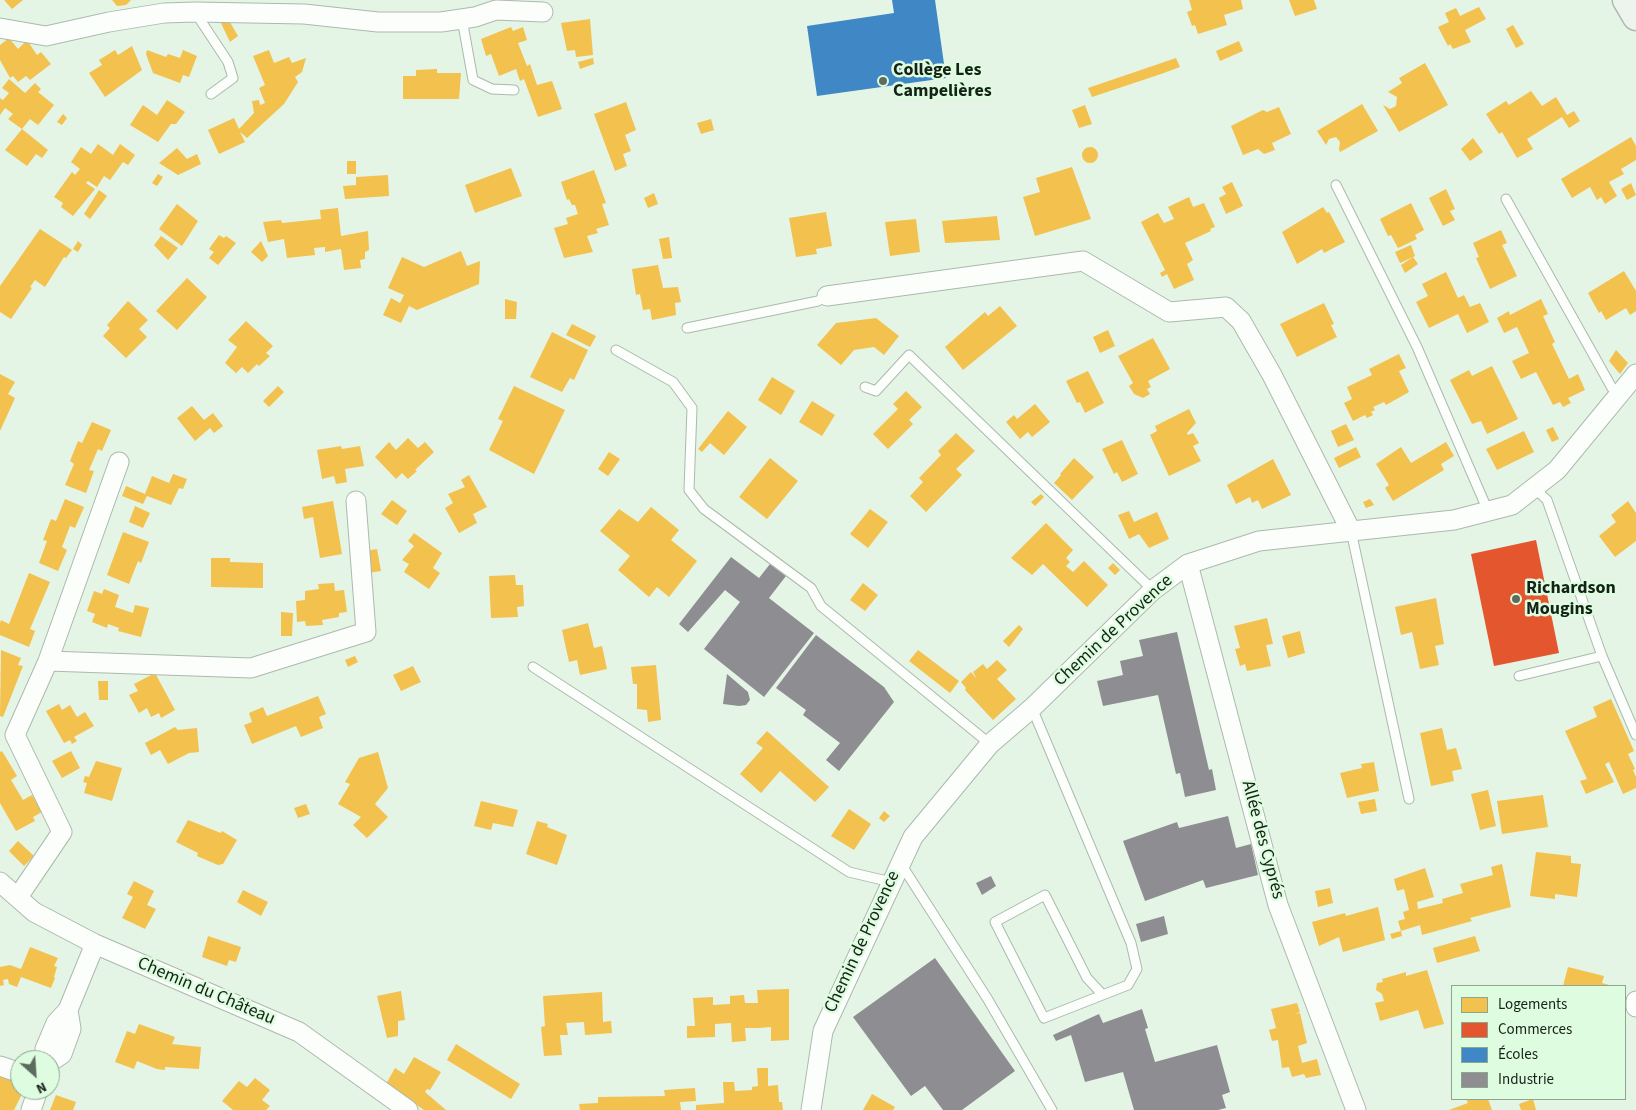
<!DOCTYPE html>
<html>
<head>
<meta charset="utf-8">
<style>
  body { margin:0 }
  #map { position:relative; width:1636px; height:1110px; overflow:hidden; background:#e5f5e5; font-family:"Source Sans 3",sans-serif }
  canvas { display:block }
  .legend { position:absolute; left:1451px; top:985px; width:175px; height:115px; box-sizing:border-box; background:#defcdf; border:1px solid #8ea58f; margin:0; padding:6px 9px; list-style:none; font-size:15px; color:#162217 }
  .legend li { display:flex; align-items:center; gap:10px; height:25px }
  .legend b { width:25px; border:1px solid #8ea58f }
  .north { position:absolute; left:10px; top:1050px; width:50px; height:50px; box-sizing:border-box; background:#defcdf; border:1px solid #8ea58f; border-radius:50%; rotate:154deg; font-size:14px; font-weight:700; line-height:20px; text-align:center; color:#162217 }
  .north::after { content:''; display:block; margin:auto; width:18px; height:22px; background:#5e6c5f; clip-path:polygon(50% 0,100% 100%,50% 72%,0 100%) }
</style>
</head>
<body>
<div id="map">
<canvas width="1636" height="1110"></canvas>
<ul class="legend">
<li><b style="height:14px;background:#f2c14e"></b>Logements</li>
<li><b style="height:14px;background:#e4572e"></b>Commerces</li>
<li><b style="height:14px;background:#3f88c5"></b>Écoles</li>
<li><b style="height:14px;background:#8d8d92"></b>Industrie</li>
</ul>
<div class="north">N</div>
</div>
<script>
const ctx = document.querySelector('canvas').getContext('2d');
ctx.lineJoin = 'round';
function paint(path, color) { ctx.fillStyle = color; ctx.fill(path, 'evenodd'); }
const poly = rows => new Path2D(rows.map(r => 'M' + r).join(''));
function strokePath(path, color, width, dash) { ctx.strokeStyle = color; ctx.lineWidth = width; ctx.lineCap = dash ? 'butt' : 'round'; ctx.setLineDash(dash || []); ctx.stroke(path); }
function drawText(font, color, halo, rows, align = 'center') {
  ctx.font = font + ' "Source Sans 3",sans-serif'; ctx.lineWidth = 5; ctx.setLineDash([]); ctx.textBaseline = 'middle'; ctx.strokeStyle = halo; ctx.fillStyle = color; for (const [text, x, y, turn = 0] of rows) {
    ctx.save(); ctx.translate(x, y); ctx.rotate((+turn || 0) * Math.PI / 180); ctx.textAlign = isNaN(turn) ? turn : align; if (halo) ctx.strokeText(text, 0, 0); ctx.fillText(text, 0, 0); ctx.restore();
  }
}
paint(poly([
  [4,0,23,0,12,9],
  [112,0,131,0,126,5,117,6],
  [1189,0,1241,0,1243,9,1224,15,1227,25,1198,34,1195,25,1192,26,1187,12,1192,10],
  [1289,0,1314,0,1317,9,1295,16],
  [1479,7,1486,19,1465,30,1471,42,1453,49,1450,44,1448,46,1438,27,1449,22,1445,13,1456,8,1460,16],
  [227,17,238,36,230,42,220,21],
  [590,19,593,55,576,57,575,50,567,51,561,23],
  [1513,25,1524,44,1516,48,1506,29],
  [511,27,513,31,523,27,527,40,518,43,527,66,530,64,537,85,552,81,562,109,538,117,524,79,520,81,516,69,499,76,491,54,486,56,481,39],
  [9,38,18,49,27,40,37,55,41,52,51,64,30,80,26,76,18,82,13,76,10,78,0,60,0,45],
  [1239,41,1243,51,1220,61,1216,51],
  [132,46,142,70,105,97,89,73,102,65,99,60,115,50,118,55],
  [147,50,166,57,168,54,180,58,183,50,197,56,189,77,183,75,180,83,153,73,146,54],
  [269,50,274,63,289,57,292,63,306,58,302,72,295,77,298,82,284,104,247,138,240,132,245,142,219,154,208,130,234,118,239,129,254,113,252,101,259,100,260,105,265,103,259,88,265,85,253,56],
  [593,58,594,64,580,69,578,62],
  [1176,58,1180,67,1161,74,1092,97,1088,88],
  [1425,63,1448,105,1399,132,1383,105,1390,109,1396,106,1397,97,1388,92,1402,83,1399,78],
  [437,69,437,73,461,73,459,99,403,99,403,76,416,76,416,70],
  [9,79,25,93,35,83,41,89,38,92,54,105,38,125,30,119,22,129,8,119,13,114,5,108,0,115,0,98,3,100,9,93,2,88],
  [1531,91,1542,106,1556,97,1567,115,1574,111,1580,121,1569,128,1562,117,1527,139,1533,149,1517,158,1502,132,1499,134,1486,114,1506,101,1509,105],
  [167,100,185,112,176,124,171,124,158,142,130,125,143,105,157,115],
  [626,102,636,130,625,135,631,151,623,154,627,166,615,171,594,114],
  [1362,104,1378,131,1340,152,1339,149,1340,142,1336,137,1329,139,1326,145,1317,131],
  [1085,105,1092,124,1079,128,1072,110],
  [1279,107,1291,134,1272,143,1275,150,1264,154,1258,149,1243,155,1231,126,1263,110,1267,112],
  [63,114,67,118,62,125,57,122],
  [711,119,714,130,701,134,697,123],
  [22,129,48,150,42,158,36,154,27,166,5,150],
  [1631,137,1636,146,1636,160,1621,169,1624,174,1609,182,1617,196,1605,204,1601,197,1597,200,1590,187,1572,198,1561,179],
  [1473,138,1483,152,1470,161,1461,149],
  [98,144,113,155,120,144,135,155,128,165,123,162,110,180,104,176,97,187,88,181,86,183,95,189,73,216,61,207,63,203,54,197,72,172,75,175,80,169,71,162,81,147,91,154],
  '1082 155a8 8 0 1 1 16 0a8 8 0 1 1-16 0Z',
  [177,148,187,159,197,154,201,164,178,175,159,163],
  [347,161,356,161,356,174,347,174],
  [1072,167,1091,219,1035,236,1023,197,1040,192,1036,178],
  [511,168,522,196,475,213,465,185],
  [594,170,606,203,602,204,609,225,596,229,598,233,587,236,593,252,564,258,554,228,568,224,566,218,578,214,575,205,572,205,569,199,567,200,561,182],
  [158,174,163,177,157,186,152,183],
  [388,175,389,196,345,199,343,186,356,185,356,177],
  [1232,182,1243,206,1226,214,1219,198,1226,194,1222,187],
  [1631,183,1636,195,1627,200,1621,189],
  [1446,189,1455,209,1450,211,1455,220,1443,226,1429,198],
  [99,190,107,196,90,219,84,214],
  [654,193,658,204,648,208,644,198],
  [1189,197,1193,207,1204,203,1215,227,1210,229,1211,231,1185,243,1193,260,1187,264,1194,280,1174,289,1167,274,1162,277,1160,273,1165,270,1141,222,1158,213,1164,223,1174,219,1168,207],
  [1411,203,1424,230,1415,235,1417,239,1398,248,1391,235,1388,236,1380,219],
  [177,204,198,221,182,246,159,229],
  [1323,207,1327,213,1329,212,1345,242,1324,253,1322,249,1297,264,1282,232],
  [338,208,341,236,368,231,369,250,365,252,365,259,360,260,361,268,344,270,341,249,325,252,325,247,314,248,315,255,287,258,284,239,268,242,263,222,281,220,282,223,321,219,320,210],
  [826,212,832,246,816,249,817,254,796,257,789,218],
  [997,216,1000,240,945,243,942,221],
  [916,219,920,252,890,256,885,222],
  [40,229,72,250,66,258,64,257,45,287,35,280,30,287,32,288,11,319,0,312,0,286],
  [1501,230,1507,243,1502,245,1517,276,1490,289,1476,258,1479,257,1473,243],
  [219,235,224,238,226,236,236,243,218,265,209,258,214,252,209,249],
  [161,236,178,248,168,260,154,245],
  [669,237,672,258,663,259,659,239],
  [78,241,82,245,78,252,73,249],
  [261,241,268,256,262,262,251,252],
  [1411,245,1415,256,1413,257,1418,264,1405,273,1401,265,1413,257,1400,263,1395,252],
  [461,251,467,266,480,261,479,284,417,310,409,306,401,323,383,315,391,298,400,303,404,295,388,288,402,257,424,267],
  [658,265,663,288,678,287,681,302,675,303,676,315,652,320,650,309,643,310,640,294,636,295,632,269],
  [1624,271,1636,291,1636,311,1630,315,1626,308,1606,320,1601,311,1599,313,1588,293],
  [1446,272,1458,298,1464,295,1470,307,1480,303,1489,322,1467,333,1458,314,1429,328,1416,302,1428,296,1422,284],
  [187,278,207,297,177,330,156,311],
  [505,299,517,302,516,319,505,319],
  [1541,299,1548,314,1543,316,1555,342,1552,344,1569,379,1578,374,1585,390,1568,398,1571,403,1563,407,1560,402,1553,405,1536,372,1521,379,1512,361,1529,353,1517,327,1504,333,1497,318,1509,311,1510,315],
  [128,301,148,320,139,329,147,337,126,358,103,336,110,328,107,325],
  [1324,303,1334,324,1331,325,1337,337,1297,357,1280,324],
  [1000,306,1017,326,963,370,945,347,985,312,988,316],
  [876,318,899,336,884,355,874,347,854,350,841,365,817,345,836,323],
  [246,321,273,346,266,353,270,356,259,366,257,364,248,373,242,367,236,373,225,363,237,347,228,340],
  [572,324,596,336,590,347,566,335],
  [1108,330,1115,346,1100,353,1093,337],
  [552,332,588,350,574,380,570,378,562,392,530,377],
  [1153,338,1170,369,1148,381,1151,387,1147,389,1150,394,1143,398,1134,394,1129,386,1133,383,1118,356],
  [1616,350,1628,363,1620,374,1609,361],
  [1399,354,1406,368,1399,371,1409,392,1386,405,1384,402,1373,407,1375,410,1371,412,1373,415,1367,418,1365,415,1353,421,1344,403,1352,399,1347,387,1372,375,1369,369],
  [1492,366,1518,419,1487,434,1481,421,1472,424,1450,380,1469,370,1472,376],
  [1088,371,1104,403,1085,413,1080,402,1077,403,1066,381],
  [0,374,15,382,8,394,15,398,0,431],
  [772,377,795,391,781,415,758,400],
  [278,386,284,392,269,407,263,401],
  [514,386,565,410,534,474,489,450,503,421,498,419],
  [906,391,922,407,909,420,913,424,888,449,873,434,898,409,893,404],
  [812,401,835,415,822,436,799,422],
  [1035,404,1050,422,1032,437,1028,432,1020,439,1006,422,1014,415,1017,419],
  [192,406,204,420,213,413,223,426,214,433,210,428,195,441,177,418],
  [1189,409,1196,423,1187,433,1188,435,1193,433,1199,443,1193,446,1201,461,1169,476,1150,435,1157,431,1155,426],
  [728,411,747,427,724,455,710,443,702,452,698,449],
  [92,422,111,430,102,451,98,449,89,470,94,471,86,493,65,485,74,464,70,461,78,441,82,443],
  [1346,424,1354,440,1338,447,1331,431],
  [1553,427,1559,439,1552,442,1546,430],
  [1524,431,1534,452,1497,470,1486,449],
  [956,433,975,451,956,469,962,475,926,512,910,496,923,482,919,478,941,455,938,451],
  [408,438,418,448,425,442,434,452,415,470,417,471,408,479,402,473,396,479,375,457,389,442,396,450],
  [1122,440,1138,474,1122,482,1117,472,1114,474,1102,449],
  [1446,442,1454,456,1441,464,1444,470,1393,501,1385,488,1389,485,1376,464,1401,447,1411,463],
  [341,446,342,449,360,446,364,466,345,469,347,482,336,484,334,476,322,479,317,450],
  [1356,447,1361,457,1339,468,1334,458],
  [609,452,620,459,608,476,598,469],
  [770,458,798,481,767,519,739,497],
  [1074,458,1094,477,1072,500,1054,483,1061,475,1060,474],
  [1273,459,1291,495,1262,509,1258,500,1252,503,1250,497,1236,504,1227,485],
  [173,474,187,479,183,489,179,488,171,505,147,496,143,504,122,496,126,486,145,494,152,476,169,483],
  [469,475,487,507,473,514,477,523,459,533,445,508,453,503,448,494,465,487,461,480],
  [1041,494,1044,497,1035,506,1031,502],
  [65,499,84,507,75,528,70,526,62,547,67,550,58,571,39,563,47,541,43,540,51,519,56,521],
  [1370,499,1374,505,1366,508,1363,502],
  [392,500,407,511,397,525,381,514],
  [333,501,342,554,320,558,313,517,304,519,302,507],
  [1628,501,1636,513,1636,541,1615,557,1599,536,1616,522,1611,515],
  [135,506,150,513,143,528,129,522],
  [651,507,679,530,671,540,697,561,669,597,657,587,649,597,618,570,630,556,600,531,619,509,638,522],
  [870,509,888,522,868,548,850,534],
  [1129,511,1134,522,1157,512,1169,539,1149,548,1139,534,1129,539,1118,515],
  [1046,523,1073,550,1066,558,1070,562,1066,566,1073,572,1084,561,1108,585,1087,607,1043,564,1032,575,1011,558],
  [123,532,149,542,141,563,138,561,129,584,107,575],
  [414,533,442,553,433,568,440,573,429,589,404,572,409,564,402,560,414,546,408,541],
  [377,549,381,571,369,573,365,551],
  [211,558,230,558,230,562,263,563,263,588,211,587],
  [1113,563,1120,570,1115,575,1108,568],
  [29,573,50,582,30,629,35,631,29,647,0,635,0,623,1,620,9,624],
  [515,575,516,585,523,585,524,606,517,607,518,617,491,618,489,576],
  [334,583,335,591,344,590,347,612,339,613,339,617,322,620,323,625,306,626,305,621,297,622,296,601,305,600,305,591,319,589,318,584],
  [863,583,878,595,865,611,850,600],
  [104,589,119,595,115,607,133,613,135,605,149,608,141,637,118,631,119,628,108,624,107,628,92,622,95,614,87,611,94,591,102,594],
  [1436,598,1444,644,1435,646,1439,665,1420,669,1412,632,1401,635,1395,607],
  [281,612,293,613,292,636,281,636],
  [1267,618,1273,644,1266,645,1271,666,1247,671,1245,664,1240,666,1235,649,1240,648,1234,626],
  [588,623,594,648,602,646,607,669,580,675,577,660,569,662,562,630],
  [1019,625,1023,629,1009,647,1003,641],
  [1300,631,1305,653,1288,658,1282,636],
  [1,650,21,658,18,665,23,666,3,717,0,716],
  [918,650,959,681,950,693,909,661],
  [355,656,358,662,348,667,345,660],
  [997,660,1007,670,997,679,1016,699,993,720,965,690,966,688,961,682,971,672,977,679,973,672,983,664,987,669],
  [656,665,661,720,648,722,647,710,637,709,637,684,633,684,631,667],
  [413,666,421,682,401,691,393,675],
  [155,673,175,710,161,718,159,713,151,717,147,708,139,713,129,695,138,691,134,684],
  [98,681,108,681,108,700,99,700],
  [318,696,326,714,319,717,323,728,301,737,296,726,252,744,244,725,252,722,249,713,263,707,267,716],
  [1611,699,1634,751,1628,754,1635,769,1633,770,1636,777,1636,788,1623,794,1609,762,1605,764,1614,782,1586,794,1580,781,1587,779,1565,731,1597,717,1593,707],
  [59,704,62,710,70,705,77,717,85,712,94,726,74,737,77,741,72,744,70,740,64,743,46,711],
  [175,727,178,730,197,728,199,752,189,753,168,764,160,750,151,755,145,743],
  [1442,728,1447,750,1456,748,1462,769,1452,771,1454,781,1431,786,1420,733],
  [767,731,829,787,815,802,780,771,761,793,740,774,763,748,756,743],
  [2,751,17,776,11,780,23,800,32,795,42,812,33,817,35,821,16,831,0,803,0,752],
  [71,751,80,768,62,778,52,761],
  [378,752,388,788,375,804,388,817,367,838,353,825,361,817,338,804,350,784,345,782,359,758],
  [96,761,122,768,112,801,84,793,87,783,83,782,85,776,89,777],
  [1374,762,1379,791,1347,798,1340,773,1362,768,1361,764],
  [1488,790,1496,826,1480,830,1471,794],
  [1543,795,1548,827,1502,834,1497,801],
  [1375,799,1377,811,1361,814,1358,802],
  [481,801,518,810,513,827,493,823,491,830,474,826],
  [306,804,310,814,298,818,294,808],
  [849,809,871,824,854,850,831,836],
  [884,811,890,816,884,822,879,818],
  [188,820,221,833,222,831,237,840,223,864,218,865,197,856,198,853,176,842],
  [537,821,548,824,547,827,567,835,557,865,526,854],
  [18,841,34,856,24,866,9,851],
  [1536,852,1571,856,1571,863,1581,864,1577,897,1555,894,1555,899,1530,896],
  [1502,864,1511,907,1470,918,1472,921,1422,935,1420,925,1401,931,1398,921,1405,919,1403,912,1409,910,1404,889,1397,891,1394,879,1425,868,1434,897,1417,902,1418,909,1443,903,1442,899,1463,893,1460,884,1493,875,1491,867],
  [134,881,154,891,147,905,156,909,145,929,122,918,133,897,127,894],
  [1330,888,1333,903,1318,907,1315,891],
  [243,890,268,902,261,916,237,902],
  [1378,907,1385,940,1343,952,1339,937,1319,946,1312,922,1345,913,1346,916],
  [1401,931,1402,936,1392,939,1390,934],
  [208,936,241,947,236,962,229,960,227,966,202,957],
  [1475,936,1480,951,1437,963,1433,948],
  [30,947,58,958,54,966,57,967,54,977,55,978,51,988,21,977,17,987,9,984,8,979,3,980,4,985,0,986,0,967,10,965,21,969],
  [1568,967,1604,976,1602,983,1613,986,1563,986],
  [1427,970,1444,1024,1424,1029,1418,1010,1380,1021,1375,1003,1384,1001,1382,994,1376,990,1377,983,1383,982,1382,979,1406,972,1406,976],
  [789,989,789,1040,771,1041,771,1027,759,1028,745,1028,746,1041,732,1042,731,1023,715,1024,715,1037,687,1038,687,1026,695,1026,693,998,713,997,713,1005,730,1004,730,996,744,995,745,1003,758,1003,757,990],
  [401,991,405,1020,398,1021,398,1036,387,1038,377,996],
  [602,992,603,1022,611,1021,612,1033,585,1035,584,1022,566,1023,568,1035,560,1035,562,1055,544,1056,541,1027,545,1026,543,996],
  [1297,1003,1300,1012,1294,1014,1300,1013,1307,1043,1298,1046,1302,1063,1317,1059,1321,1075,1306,1078,1304,1074,1292,1077,1289,1067,1282,1068,1278,1040,1272,1041,1269,1030,1276,1028,1271,1009],
  [139,1024,175,1037,172,1044,201,1047,199,1069,165,1067,165,1070,157,1069,137,1061,134,1069,115,1062,127,1031,135,1034],
  [456,1044,520,1084,511,1099,447,1060],
  [414,1057,441,1072,430,1090,427,1089,425,1092,446,1110,424,1110,386,1084,395,1068,404,1074],
  [757,1068,768,1068,768,1086,778,1085,779,1102,782,1102,783,1110,696,1110,696,1105,724,1103,723,1082,734,1082,735,1091,752,1090,752,1087,758,1086],
  [0,1075,16,1076,21,1096,14,1110,0,1110],
  [255,1078,270,1090,262,1100,270,1106,266,1110,233,1110,222,1101,239,1081,247,1087],
  [695,1088,696,1101,680,1102,681,1110,580,1110,579,1104,598,1103,598,1097,665,1096,664,1090],
  [872,1094,895,1107,893,1110,863,1110],
  [56,1095,76,1102,73,1110,50,1110],
  [1466,1099,1488,1099,1492,1110,1449,1110,1468,1103],
  [1533,1099,1536,1110,1521,1110,1519,1104]
]), '#f2c14e');
paint(poly([
  [1536,540,1559,653,1494,666,1471,554]
]), '#e4572e');
paint(poly([
  [892,0,935,0,946,78,817,96,807,26,894,13]
]), '#3f88c5');
paint(poly([
  [731,557,759,578,770,564,786,576,769,598,814,633,764,697,704,649,740,602,725,590,688,632,679,624],
  [1177,632,1209,770,1212,769,1216,790,1185,797,1180,773,1176,774,1158,695,1103,706,1097,681,1123,675,1120,661,1143,656,1139,640],
  [816,635,884,687,894,702,839,771,826,760,840,743,803,715,806,710,776,688],
  [727,674,748,692,750,700,746,705,739,706,723,704],
  [1228,816,1236,848,1251,844,1258,875,1206,888,1203,880,1145,901,1123,841,1177,822,1179,828],
  [991,876,996,886,982,895,976,883],
  [1164,916,1168,934,1141,942,1136,924],
  [935,958,1015,1071,962,1110,943,1110,925,1086,911,1096,853,1017],
  [1142,1009,1148,1028,1145,1029,1155,1062,1217,1045,1230,1092,1222,1095,1226,1108,1218,1110,1134,1110,1123,1072,1085,1082,1071,1035,1056,1041,1053,1035,1099,1014,1103,1023]
]), '#8d8d92');
const lane = poly([
  [195,12,228,62,233,78,211,94],
  [462,19,473,80,492,89,514,90],
  [1336,185,1417,347,1488,511],
  [1506,199,1612,388,1620,394],
  [687,328,818,301,827,296],
  [616,350,673,382,692,408,689,490,704,509,811,588,821,606,990,744],
  [865,387,876,391,909,355,1153,590],
  [1535,489,1547,500,1602,656,1636,735],
  [1351,531,1409,799],
  [533,667,849,872,891,882],
  [1519,676,1602,656],
  [1032,708,1131,943,1137,969,1128,985,1044,1018,995,922,1045,895,1087,978,1103,995],
  [901,864,987,998,1052,1110]
]);
const street = poly([
  [0,28,46,36,109,22,164,13,195,12,304,14,378,22,441,22,475,17,496,10,543,12],
  [827,296,1083,261,1169,312,1226,307,1241,321,1272,375,1351,531],
  [1188,564,1278,905,1356,1110],
  [48,661,119,462],
  [0,882,34,912,95,944,299,1032,408,1110],
  [18,897,62,832,15,735,48,661,251,668,366,632,356,501],
  [1636,1001,1636,1007],
  [47,1060,45,1049,56,1023,68,1010,95,944],
  [50,1062,62,1054,71,1029,68,1010],
  [0,1066,20,1073],
  [31,1110,38,1090],
  [811,1110,823,1031,913,837,990,744,1032,708,1153,590,1188,564,1259,541,1454,520,1512,505,1557,470,1636,374]
]);
const secondary = poly([
  [1626,0,1636,17]
]);
strokePath(lane, '#acb9ad', 11);
strokePath(street, '#acb9ad', 21);
strokePath(secondary, '#acb9ad', 29);
strokePath(lane, '#fbfefb', 9);
strokePath(street, '#fbfefb', 19);
strokePath(secondary, '#eef3ee', 26);
for (const [x, y, r, color] of [
  [883,81,5,"#5e6c5f"],
  [1516,599,5,"#5e6c5f"]
]) { const dot = new Path2D(); dot.arc(x, y, r, 0, 2 * Math.PI); ctx.fillStyle = color; ctx.fill(dot); strokePath(dot, '#defcdf', 2); }
drawText('bold 18px', '#162217', '#defcdf', [
  ["Collège Les",893,71],
  ["Campelières",893,92],
  ["Richardson",1526,589],
  ["Mougins",1526,610]
], 'left');
drawText('18px', '#162217', '#defcdf', [
  ["Chemin de Provence",1114,631,-43],
  ["Allée des Cyprés",1262,840,75],
  ["Chemin de Provence",863,942,-65],
  ["Chemin du Château",206,992,23]
]);
</script>
</body>
</html>
